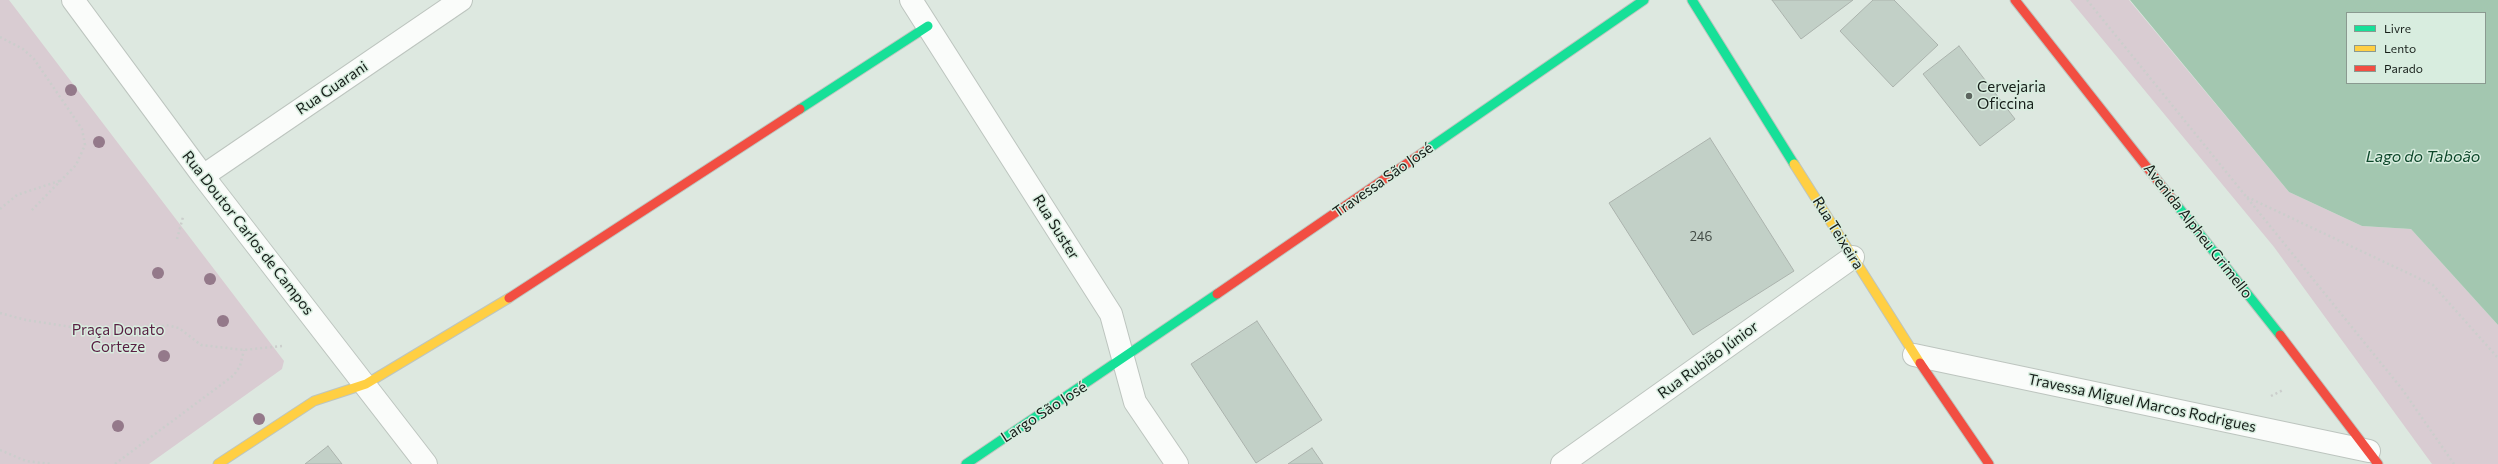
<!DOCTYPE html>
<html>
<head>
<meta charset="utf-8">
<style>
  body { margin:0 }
  #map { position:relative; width:2498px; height:464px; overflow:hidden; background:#dde8e0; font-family:Commissioner,sans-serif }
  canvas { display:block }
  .legend { position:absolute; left:2346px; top:12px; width:140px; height:72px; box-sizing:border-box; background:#d8eddf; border:1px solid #8a9a90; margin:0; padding:5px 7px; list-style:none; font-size:12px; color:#161e19 }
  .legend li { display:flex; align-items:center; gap:8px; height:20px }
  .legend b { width:20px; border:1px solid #8a9a90 }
</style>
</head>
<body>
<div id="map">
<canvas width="2498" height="464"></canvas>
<ul class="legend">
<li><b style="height:5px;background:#16e098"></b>Livre</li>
<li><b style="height:5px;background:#ffcf43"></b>Lento</li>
<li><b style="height:5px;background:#f24e42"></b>Parado</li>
</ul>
</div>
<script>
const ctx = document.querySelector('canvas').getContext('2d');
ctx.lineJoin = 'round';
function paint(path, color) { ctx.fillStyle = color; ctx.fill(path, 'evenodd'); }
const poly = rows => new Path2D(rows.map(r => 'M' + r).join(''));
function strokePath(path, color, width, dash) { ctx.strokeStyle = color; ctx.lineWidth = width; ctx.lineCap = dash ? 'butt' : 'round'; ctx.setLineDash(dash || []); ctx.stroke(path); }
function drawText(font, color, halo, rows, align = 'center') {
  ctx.font = font + ' Commissioner,sans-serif'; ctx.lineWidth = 3; ctx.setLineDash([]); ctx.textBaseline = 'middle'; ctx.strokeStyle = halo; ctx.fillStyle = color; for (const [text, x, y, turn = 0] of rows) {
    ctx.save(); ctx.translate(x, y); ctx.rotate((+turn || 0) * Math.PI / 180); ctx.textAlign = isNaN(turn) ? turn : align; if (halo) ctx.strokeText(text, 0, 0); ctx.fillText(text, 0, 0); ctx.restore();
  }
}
paint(poly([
  [0,0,9,0,284,361,282,369,149,464,0,464],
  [2070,0,2129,0,2289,192,2362,226,2411,229,2498,325,2498,464,2432,464,2274,247]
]), '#d9ccd2');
paint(poly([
  [2130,0,2498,0,2498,325,2411,229,2362,226,2289,192],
  [2347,13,2485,13,2485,83,2347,83]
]), '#a3c7b0');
const building = poly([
  [1772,0,1853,0,1801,39,1772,0],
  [1873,0,1894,0,1938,45,1893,87,1840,31,1873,0],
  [1959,46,2015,119,1980,146,1923,74,1959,46],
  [1710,138,1794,271,1693,335,1609,203,1710,138],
  [1257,321,1322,420,1256,463,1191,364,1257,321],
  [328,446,342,464,305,464,328,446],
  [1312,448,1323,464,1288,464,1312,448]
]);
paint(building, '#c2d0c7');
strokePath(building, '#abb3ad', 1);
const street = poly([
  [73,0,203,176,426,464],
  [911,0,1111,314,1135,402,1177,464],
  [203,176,461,0],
  [1914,355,2369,451],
  [1562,464,1853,257]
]);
const fast = poly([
  [1692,0,1794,164],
  [800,109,928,26],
  [1428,149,1644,0],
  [2172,199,2280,335],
  [966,464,1217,294]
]);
const slow = poly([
  [1794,164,1920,363],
  [218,464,314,401,366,384,509,298]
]);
const jam = poly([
  [2015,0,2172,199],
  [1217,294,1428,149],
  [509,298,800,109],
  [2280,335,2378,464],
  [1920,363,1989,464]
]);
strokePath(street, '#bdc5bf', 24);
strokePath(fast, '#bdc5bf', 11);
strokePath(slow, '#bdc5bf', 11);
strokePath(jam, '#bdc5bf', 11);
strokePath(poly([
  [2087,0,2402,389,2454,464],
  [0,37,23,49,34,59,82,129,85,145,76,165,31,211],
  [2247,197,2433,285,2498,358],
  [0,209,17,195,62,180],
  [177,239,183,217],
  [0,313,26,320,97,331,138,334,166,325,179,328,201,345,244,350,282,346],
  [2271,396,2283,390],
  [0,450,26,461,51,464],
  [115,464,234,375,240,366,244,350]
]), '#cbcecc', 2.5, [2, 3]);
strokePath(street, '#fafcfa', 22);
strokePath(fast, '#16e098', 9);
strokePath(slow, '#ffcf43', 9);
strokePath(jam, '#f24e42', 9);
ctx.fillStyle = '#94798a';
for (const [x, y] of [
  [71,90],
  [99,142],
  [158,273],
  [210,279],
  [223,321],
  [164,356],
  [259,419],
  [118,426]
]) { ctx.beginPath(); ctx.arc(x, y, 6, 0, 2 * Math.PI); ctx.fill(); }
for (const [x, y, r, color] of [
  [1969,96,4,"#5c655f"]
]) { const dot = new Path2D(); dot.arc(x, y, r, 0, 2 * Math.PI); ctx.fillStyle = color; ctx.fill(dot); strokePath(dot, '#d8eddf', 1.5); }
drawText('13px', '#434c46', null, [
  ["246",1701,237]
]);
drawText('15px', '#161e19', '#d8eddf', [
  ["Cervejaria",1977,87],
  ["Oficcina",1977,104]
], 'left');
drawText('15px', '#161e19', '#d8eddf', [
  ["Rua Guarani",332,88,-34],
  ["Travessa São José",1383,180,-35],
  ["Rua Suster",1056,227,58],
  ["Avenida Alpheu Grimello",2198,231,52],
  ["Rua Doutor Carlos de Campos",248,233,52],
  ["Rua Teixeira",1838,233,58],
  ["Rua Rubião Júnior",1708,360,-36],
  ["Travessa Miguel Marcos Rodrigues",2142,403,12],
  ["Largo São José",1044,412,-33]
]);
drawText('15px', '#591f43', '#d8eddf', [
  ["Praça Donato",118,330],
  ["Corteze",118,347]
]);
drawText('italic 16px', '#0d472a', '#d8eddf', [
  ["Lago do Taboão",2423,157]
]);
</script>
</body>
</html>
